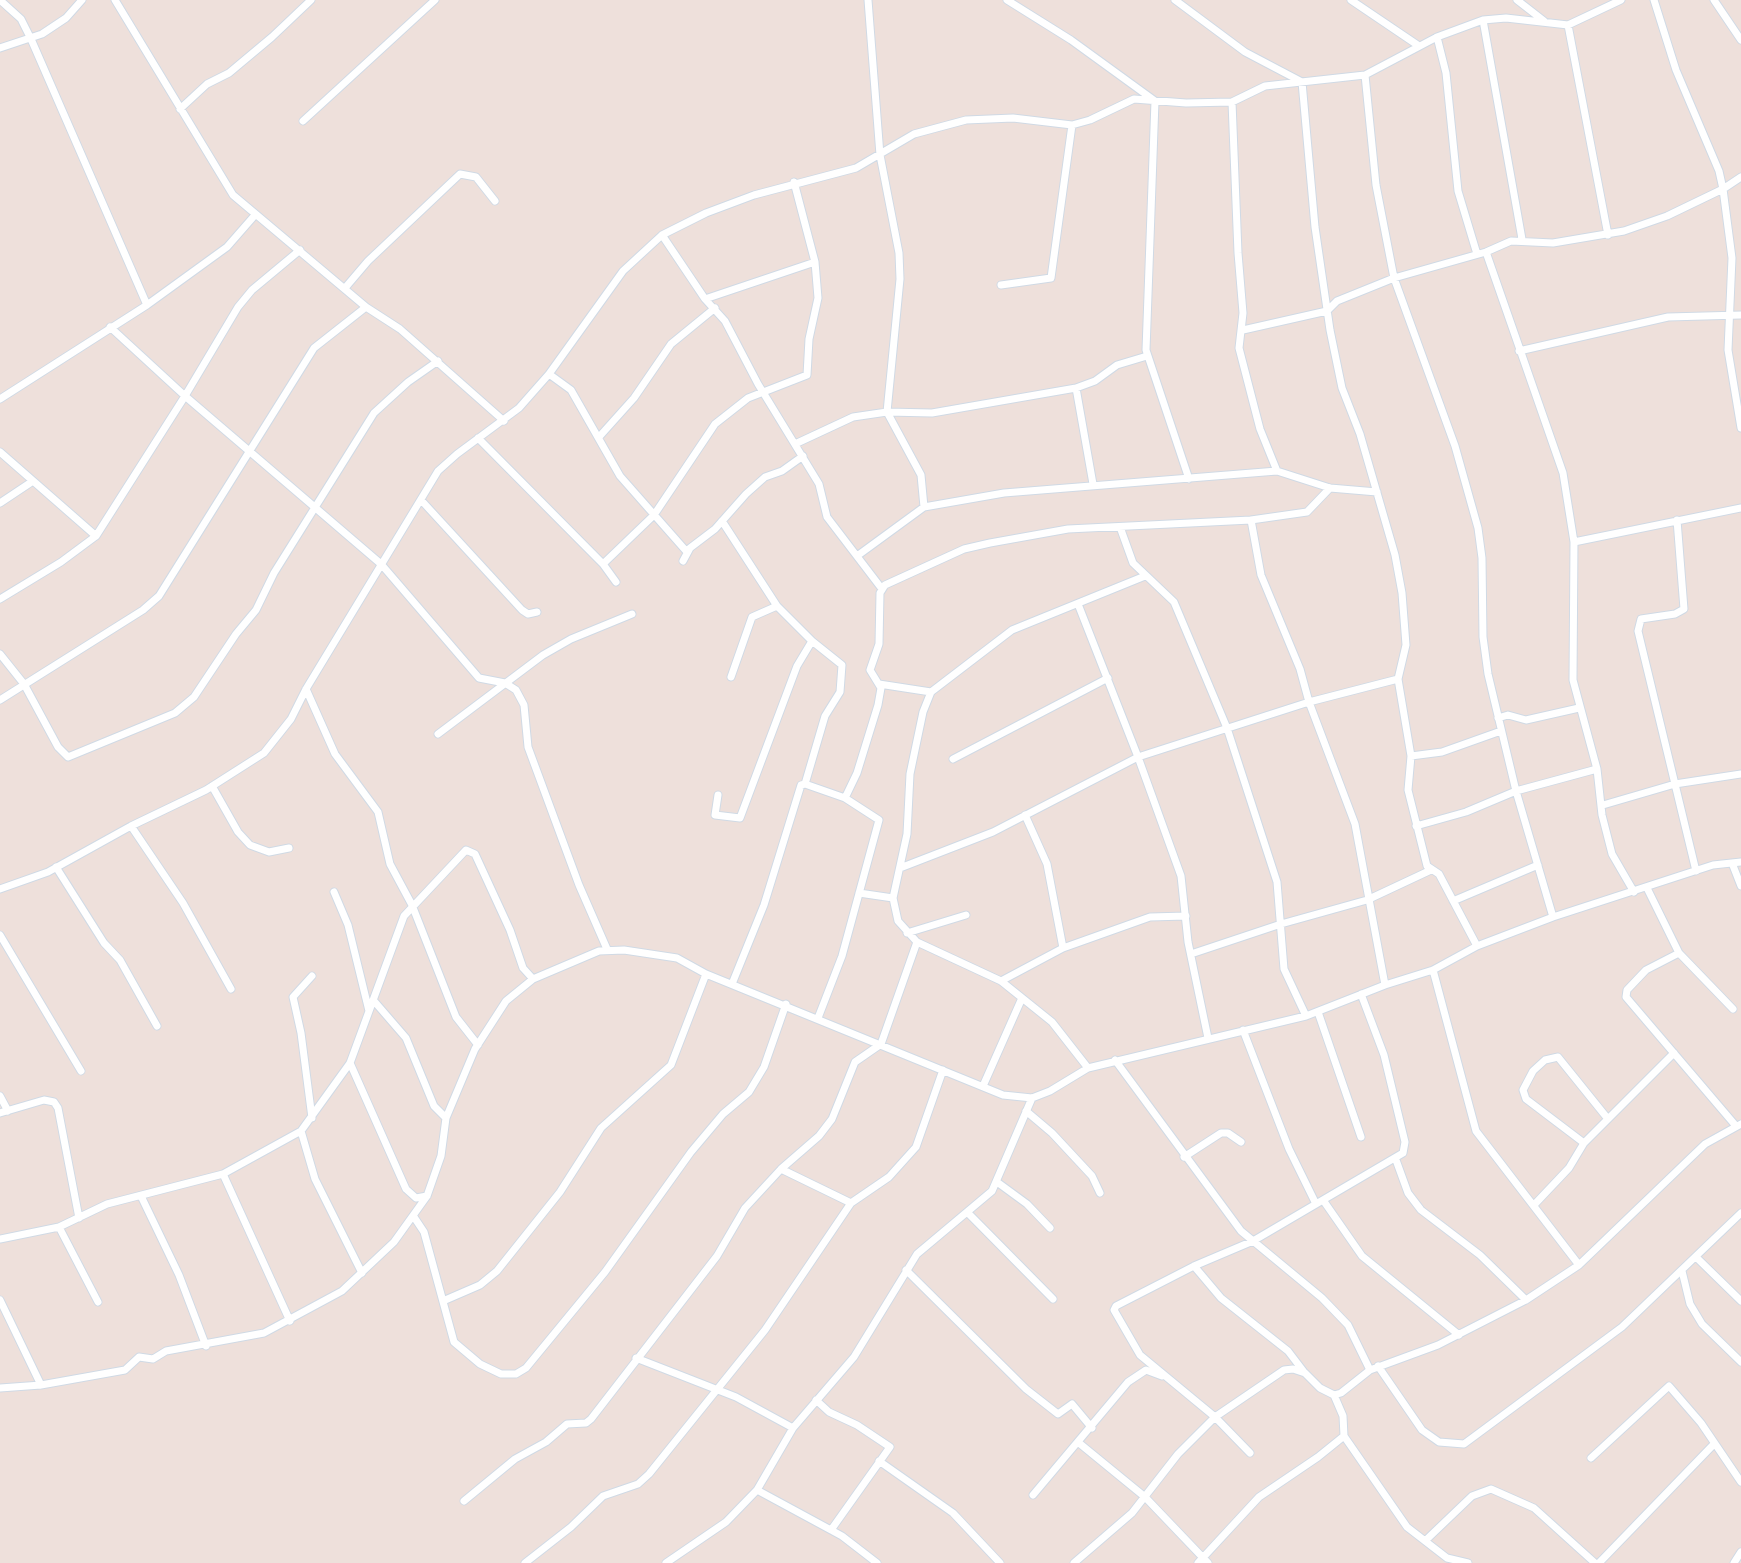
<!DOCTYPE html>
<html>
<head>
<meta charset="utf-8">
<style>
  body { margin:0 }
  canvas { display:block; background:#eee0db }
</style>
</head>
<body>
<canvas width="1741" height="1563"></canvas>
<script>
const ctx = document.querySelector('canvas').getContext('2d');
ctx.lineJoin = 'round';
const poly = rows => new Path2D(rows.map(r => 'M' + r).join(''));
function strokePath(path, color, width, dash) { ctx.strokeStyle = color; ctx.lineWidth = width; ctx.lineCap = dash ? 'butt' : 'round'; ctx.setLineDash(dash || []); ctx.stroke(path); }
const street = poly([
  [0,0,21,19,31,39,147,305,227,247,255,215],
  [115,0,233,195,366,307,400,329,504,421],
  [868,0,880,155,899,253,900,279,887,412,921,475,924,507],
  [1007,0,1071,40,1155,101,1146,350,1189,479],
  [1175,0,1245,52,1302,82,1315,227,1330,330,1342,388,1360,434,1395,555,1402,593,1406,645,1398,679,1411,756,1408,790,1427,866,1439,874,1477,946],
  [1351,0,1419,46],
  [1517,0,1544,21],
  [1714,0,1741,40],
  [1483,20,1522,239],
  [1568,25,1608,235],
  [1437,37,1446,73,1458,191,1477,254],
  [0,48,42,34,66,18,82,0],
  [1365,75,1376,185,1394,278,1455,446,1478,528,1482,558,1483,637,1488,674,1516,791,1553,917],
  [1232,102,1238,253,1243,313,1239,348,1260,429,1277,471],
  [180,109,207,84,229,73,272,37,311,0],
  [303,121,435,0],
  [1741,177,1723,189,1732,258,1728,350,1741,428],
  [662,235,705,299,725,321,758,384,819,484,827,517,882,589],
  [300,250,252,290,238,307,185,396,381,564,479,678,505,683,516,690,524,705,528,747,579,885,607,949],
  [1486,252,1563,473,1574,542,1573,680,1597,769,1602,815,1612,854,1634,892],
  [1001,285,1051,278,1072,125],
  [345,288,368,261,460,174,476,177,495,201],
  [705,299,815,262],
  [1243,330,1327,311,1337,301,1394,278,1486,252,1511,241,1553,243,1624,231,1667,216,1723,189,1719,171,1676,70,1654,0],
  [1519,351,1668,317,1741,315],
  [549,374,571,390,620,476,687,552],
  [1076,388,1093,484],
  [0,399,147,305],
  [599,437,634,398,671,344,715,308],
  [478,438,603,564,616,582],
  [795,444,853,417,887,412,932,413,1076,388,1095,381,1117,365,1147,356],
  [0,452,96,536,61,562,0,599],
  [421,500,522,610,528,614,537,612],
  [0,503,33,481],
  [1251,520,1307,512,1330,488],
  [1677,520,1684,609,1675,614,1641,619,1638,631,1696,871],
  [722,521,777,606,812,641,842,665,840,692,825,716,805,784],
  [1120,527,1133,563,1174,602,1227,728,1277,882,1284,969,1306,1016],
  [96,536,185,396,110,327],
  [1574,542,1741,508],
  [857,556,924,507,1004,493,1277,471,1330,488,1377,492],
  [683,561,690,548,715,529,746,494,765,477,782,471,803,456],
  [603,564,654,515,715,424,748,398,807,375,809,339,818,298,815,262,794,182],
  [1078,604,1138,757,1181,876,1188,942,1208,1038],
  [0,654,24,684,58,747,68,757,175,713,194,697,236,634,256,610,274,573,374,413,408,382,438,361],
  [731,677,752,617,777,606],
  [879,684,931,692],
  [306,689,335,754,378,812,390,864,412,905,456,1017,478,1045],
  [0,700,143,610,159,596,314,348,366,307],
  [1498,718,1508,715,1526,720,1579,708],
  [438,734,543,655,571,639,632,614],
  [1411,756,1442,752,1501,731],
  [953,759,1108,678],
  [212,786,238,832,250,845,269,852,289,848],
  [718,795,715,815,740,818,797,666,812,641],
  [845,798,857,773,878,705,881,688,870,670,879,644,880,593,885,585,964,549,990,543,1068,529,1251,520,1261,575,1300,669,1309,702,1355,824,1385,985],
  [1603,805,1675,784,1741,774],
  [1025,815,1047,864,1063,948],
  [131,826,183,903,231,989],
  [1416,826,1466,812,1516,791,1597,769],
  [1732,863,1741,886],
  [56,867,104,943,120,960,157,1026],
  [900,868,993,832,1138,757,1309,702,1398,679],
  [1647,888,1679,953,1733,1009],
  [0,889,48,872,131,826,206,790,264,753,291,719,306,689,438,471,457,454,519,408,549,374,623,271,662,235,706,213,754,195,856,168,914,134,966,120,1013,118,1072,125,1090,120,1134,99,1186,103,1232,102,1265,86,1365,75,1437,37,1483,20,1506,18,1568,25,1621,0],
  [334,892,348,925,369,1011],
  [859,893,893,898],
  [1453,901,1538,865],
  [907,933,966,915],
  [0,935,81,1071],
  [1679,953,1646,970,1627,990,1626,997,1736,1126],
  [1191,954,1281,924,1367,900,1431,870],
  [1433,970,1476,1131,1579,1265],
  [1001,981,1063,948,1150,917,1186,916],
  [732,984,764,905,801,785,805,784,845,798,879,820,842,956,818,1018],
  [374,1001,406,1038,434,1106,446,1118],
  [1318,1012,1361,1137],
  [1243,1030,1289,1149,1316,1204],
  [1115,1060,1241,1231,1322,1298,1348,1325,1370,1370],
  [350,1063,406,1189,416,1198,427,1196],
  [1088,1068,1052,1022,1001,981,917,942,898,921,893,898,907,834,910,774,923,712,931,692,1012,630,1145,576],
  [983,1086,1022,998],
  [0,1096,8,1111],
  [1026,1111,1052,1133,1092,1176,1100,1193],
  [0,1113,44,1100,54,1102,58,1108,79,1218],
  [312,1118,301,1033,293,997,312,976],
  [301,1131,315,1179,362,1273],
  [1584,1143,1526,1099,1523,1090,1533,1071,1545,1060,1558,1057,1608,1119],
  [1184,1157,1221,1133,1228,1133,1241,1142],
  [1396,1160,1408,1193,1421,1210,1480,1255,1526,1300],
  [781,1169,851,1203],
  [223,1174,290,1321],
  [997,1182,1027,1204,1050,1228],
  [141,1196,179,1275,206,1346],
  [1323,1200,1362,1256,1459,1335],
  [1534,1205,1569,1168,1584,1143,1674,1053],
  [968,1213,1053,1299],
  [414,1217,424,1232,454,1342,480,1364,501,1374,516,1374,526,1368,605,1272,691,1152,723,1114,749,1092,764,1067,786,1004],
  [59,1227,98,1302],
  [0,1239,59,1227,107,1204,223,1174,301,1131,350,1063,404,916,466,850,475,854,510,930,523,968,533,979],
  [1696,1257,1741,1301],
  [1194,1266,1221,1298,1288,1351,1304,1372],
  [906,1270,1026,1389,1058,1414,1072,1404,1092,1428],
  [1682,1271,1690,1304,1702,1324,1741,1362],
  [0,1300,41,1385],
  [443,1301,480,1285,497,1271,560,1192,601,1128,671,1065,706,974],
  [636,1358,736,1397,793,1428],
  [1378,1366,1422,1430,1439,1442,1464,1444,1622,1327,1741,1213],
  [0,1388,41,1385,125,1370,139,1357,153,1359,166,1351,264,1333,342,1291,394,1242,427,1196,441,1156,446,1118,475,1049,506,1001,533,979,599,951,624,950,677,958,706,974,1003,1095,1032,1098,1050,1091,1088,1068,1306,1016,1385,985,1433,970,1477,946,1553,917,1713,865,1741,862],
  [1334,1395,1341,1393,1370,1370,1438,1345,1526,1300,1579,1265,1705,1144,1741,1124],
  [816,1400,829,1412,857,1425,890,1447,831,1530],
  [1344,1436,1407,1527,1447,1558,1468,1563],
  [1079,1443,1145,1497,1208,1563],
  [1250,1453,1215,1417,1140,1355,1114,1310,1116,1306,1194,1266,1253,1241,1403,1153,1405,1142,1384,1055,1361,994],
  [1591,1458,1669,1386,1701,1423,1741,1482],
  [879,1461,953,1513,1000,1563],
  [757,1490,842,1536,877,1563],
  [1033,1495,1128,1382,1146,1370,1162,1376],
  [464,1501,515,1459,546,1442,567,1424,586,1423,591,1419,717,1256,745,1208,781,1169,819,1136,832,1119,855,1062,881,1044,917,942],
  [1426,1540,1472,1496,1491,1489,1534,1508,1595,1563],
  [525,1563,571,1527,603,1496,638,1484,649,1474,765,1330,851,1203,889,1177,916,1147,943,1070],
  [666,1563,726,1522,757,1490,793,1428,854,1357,917,1254,992,1191,1032,1098],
  [1074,1563,1132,1513,1178,1454,1215,1417,1284,1370,1293,1369,1305,1373,1320,1388,1334,1395,1343,1416,1344,1436,1318,1457,1259,1497,1198,1563],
  [1599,1563,1714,1444],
  [1734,1563,1741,1552]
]);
strokePath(street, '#d0dae5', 9);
strokePath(street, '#fff', 7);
</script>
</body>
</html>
